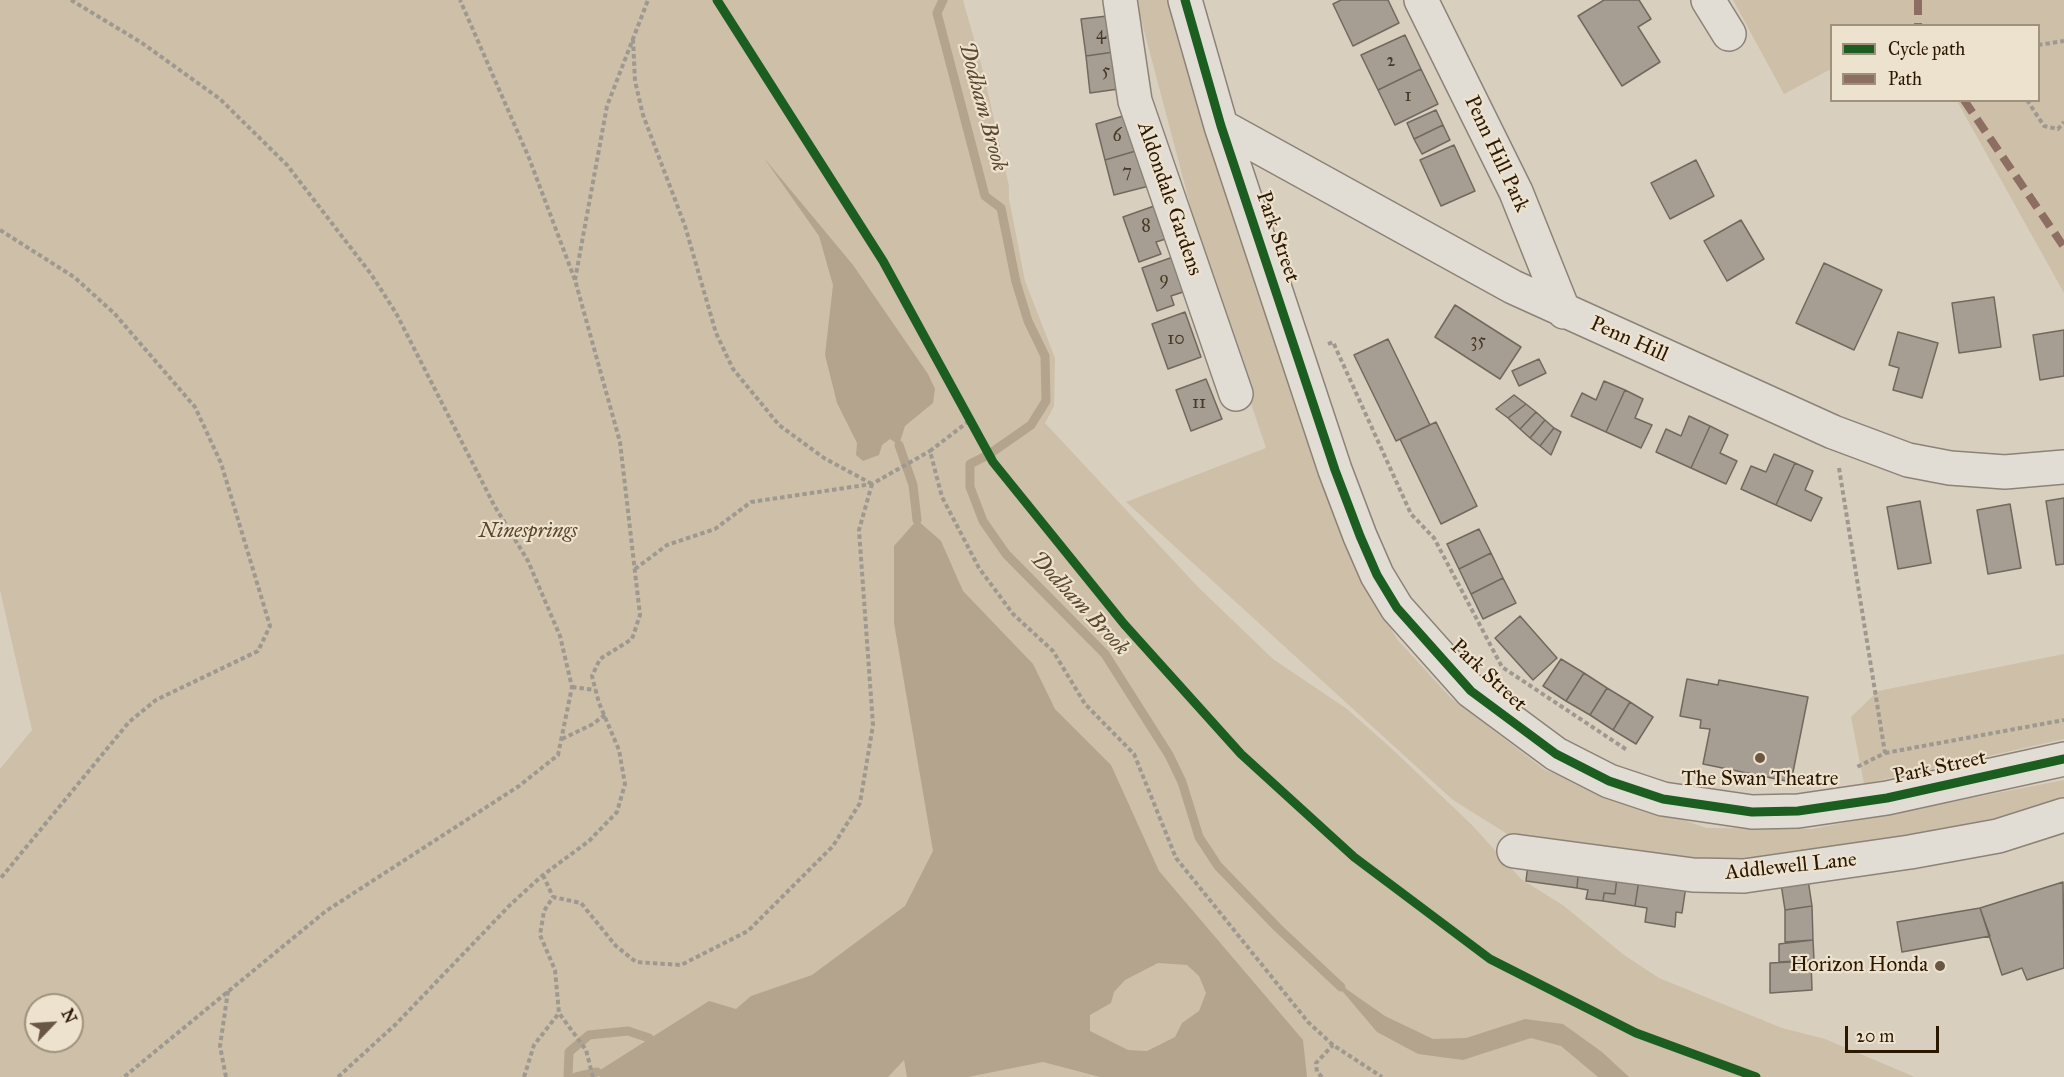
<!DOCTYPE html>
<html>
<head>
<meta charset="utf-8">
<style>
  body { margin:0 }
  #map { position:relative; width:2064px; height:1077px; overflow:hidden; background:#d9cfbf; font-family:"IM FELL Great Primer",serif }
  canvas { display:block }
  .legend { position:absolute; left:1830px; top:24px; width:210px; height:78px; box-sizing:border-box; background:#ede2ce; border:2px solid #a0917c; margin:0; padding:8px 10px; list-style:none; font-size:18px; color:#2c1700 }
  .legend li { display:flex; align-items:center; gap:12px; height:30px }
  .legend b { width:30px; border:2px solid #a0917c }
  .north { position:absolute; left:24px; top:993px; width:60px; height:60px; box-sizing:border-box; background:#ede2ce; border:2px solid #a0917c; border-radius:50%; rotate:65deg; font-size:16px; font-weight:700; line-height:24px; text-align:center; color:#2c1700 }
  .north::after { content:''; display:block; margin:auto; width:21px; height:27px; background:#695743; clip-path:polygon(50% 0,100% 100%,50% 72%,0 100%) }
  .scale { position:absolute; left:1845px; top:1026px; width:94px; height:27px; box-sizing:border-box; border:3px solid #2c1700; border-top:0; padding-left:8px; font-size:18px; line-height:21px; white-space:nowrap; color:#2c1700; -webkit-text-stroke:4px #ede2ce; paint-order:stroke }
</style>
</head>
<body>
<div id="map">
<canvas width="2064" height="1077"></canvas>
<ul class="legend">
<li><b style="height:8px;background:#1b5e20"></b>Cycle path</li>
<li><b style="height:8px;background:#8d6e63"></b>Path</li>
</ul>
<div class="north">N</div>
<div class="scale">20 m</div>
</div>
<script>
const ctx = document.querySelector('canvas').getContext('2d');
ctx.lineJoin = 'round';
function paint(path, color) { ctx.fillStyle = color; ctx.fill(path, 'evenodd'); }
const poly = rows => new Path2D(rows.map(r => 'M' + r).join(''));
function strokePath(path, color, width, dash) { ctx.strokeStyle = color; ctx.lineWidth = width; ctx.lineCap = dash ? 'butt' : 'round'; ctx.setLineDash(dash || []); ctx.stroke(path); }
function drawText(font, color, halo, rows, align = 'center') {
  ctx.font = font + ' "IM FELL Great Primer",serif'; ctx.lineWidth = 4.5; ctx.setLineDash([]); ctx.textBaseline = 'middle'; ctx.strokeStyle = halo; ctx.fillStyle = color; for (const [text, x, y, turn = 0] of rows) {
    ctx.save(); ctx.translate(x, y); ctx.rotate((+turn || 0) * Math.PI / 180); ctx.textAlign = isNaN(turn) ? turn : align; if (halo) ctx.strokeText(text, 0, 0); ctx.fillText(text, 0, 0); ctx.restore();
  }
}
paint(poly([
  [0,0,963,0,983,71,1009,186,1009,199,1025,281,1055,358,1054,406,1045,423,1199,588,1273,659,1347,709,1392,749,1472,825,1521,879,1564,906,1624,955,1659,978,1782,1028,1825,1039,1915,1077,0,1077,0,769,32,730,0,590],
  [36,1005,72,1005,72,1041,36,1041],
  [1136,0,1175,0,1347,549,1397,639,1451,698,1545,770,1706,828,1812,829,2064,780,2064,804,1911,845,1695,867,1512,837,1453,800,1126,502,1266,448,1212,288],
  [1733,0,2064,0,2064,293,1957,101,2038,100,2038,26,1832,26,1831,69,1784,94],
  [2064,654,2064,739,1864,784,1851,717,1878,691]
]), '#cebfa8');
paint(poly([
  [764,158,853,265,928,374,935,389,933,403,905,426,899,445,890,439,882,445,879,455,863,461,856,455,857,443,837,403,825,355,833,285,819,236],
  [917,520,941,541,963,591,1033,664,1055,709,1111,765,1159,871,1303,1040,1307,1077,1100,1077,1043,1062,968,1077,907,1077,904,1060,888,1077,600,1077,597,1072,709,1001,736,1009,751,996,812,975,905,906,933,851,894,623,894,546],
  [1158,963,1187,965,1199,976,1206,993,1199,1011,1182,1023,1175,1037,1147,1051,1128,1050,1090,1031,1090,1015,1111,1003,1114,992,1125,980],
  [1332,979,1385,1016,1433,1039,1466,1038,1525,1019,1563,1024,1602,1052,1629,1077,1598,1077,1561,1046,1531,1038,1463,1060,1418,1054,1377,1032]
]), '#b5a48d');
strokePath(poly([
  [943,0,937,13,985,196,1001,208,1016,282,1028,321,1045,356,1046,401,1031,425,988,455,970,464,970,487,983,521,1006,554,1105,654,1169,755,1182,782,1199,837,1218,866,1278,928,1341,987],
  [899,445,913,485,917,520],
  [568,1077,569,1052,589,1035,628,1031,649,1038],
  [576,1077,597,1072]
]), '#b5a48d', 9);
const building = poly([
  [1341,0,1388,0,1399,23,1353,46,1333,4,1341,0],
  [1604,0,1639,0,1651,19,1638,27,1660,62,1622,86,1578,16,1604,0],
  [1116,15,1121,51,1086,56,1081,19,1116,15],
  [1405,35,1421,69,1378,90,1361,55,1405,35],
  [1121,51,1126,88,1090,93,1086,56,1121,51],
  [1421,69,1438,104,1395,125,1378,90,1421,69],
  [1436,110,1443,125,1414,139,1407,123,1436,110],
  [1130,114,1139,150,1105,160,1096,124,1130,114],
  [1443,125,1450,140,1422,154,1414,139,1443,125],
  [1454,145,1475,191,1441,206,1420,160,1454,145],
  [1139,150,1149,186,1114,195,1105,160,1139,150],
  [1696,160,1714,196,1670,219,1651,183,1696,160],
  [1157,205,1169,238,1156,242,1161,254,1139,262,1123,217,1157,205],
  [1741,220,1764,259,1727,281,1704,241,1741,220],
  [1173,257,1186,291,1171,296,1174,305,1157,311,1142,268,1173,257],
  [1824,263,1882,290,1854,350,1796,323,1824,263],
  [1994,297,2001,347,1959,353,1952,303,1994,297],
  [1455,305,1521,347,1500,379,1435,337,1455,305],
  [1185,312,1201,357,1168,369,1152,324,1185,312],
  [2064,330,2064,376,2040,380,2033,335,2064,330],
  [1898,332,1938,343,1922,398,1893,390,1899,368,1889,365,1898,332],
  [1388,339,1430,425,1396,441,1354,355,1388,339],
  [1539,359,1546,373,1519,386,1512,371,1539,359],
  [1206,379,1222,419,1191,431,1176,390,1206,379],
  [1604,381,1625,390,1606,432,1571,416,1582,393,1596,400,1604,381],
  [1625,390,1643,399,1635,418,1652,425,1641,448,1606,432,1625,390],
  [1514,395,1526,404,1508,418,1496,409,1514,395],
  [1526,404,1536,412,1520,429,1508,418,1526,404],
  [1536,412,1545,420,1530,438,1520,429,1536,412],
  [1689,416,1710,426,1691,468,1656,452,1666,429,1681,436,1689,416],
  [1545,420,1554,428,1540,446,1530,438,1545,420],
  [1436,422,1477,506,1441,524,1400,439,1436,422],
  [1710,426,1728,435,1720,453,1737,461,1726,484,1691,468,1710,426],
  [1554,428,1561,432,1551,455,1540,446,1554,428],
  [1774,454,1795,463,1776,505,1741,489,1751,466,1766,472,1774,454],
  [1795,463,1813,471,1805,490,1822,498,1811,521,1776,505,1795,463],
  [2064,498,2064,564,2056,565,2046,501,2064,498],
  [1920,501,1931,563,1898,569,1887,507,1920,501],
  [2010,504,2021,568,1988,574,1977,510,2010,504],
  [1479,529,1491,553,1459,569,1447,544,1479,529],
  [1491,553,1503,578,1471,594,1459,569,1491,553],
  [1503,578,1516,603,1483,619,1471,594,1503,578],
  [1520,616,1557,658,1533,680,1495,638,1520,616],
  [1561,659,1584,673,1566,701,1543,686,1561,659],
  [1584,673,1607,688,1590,715,1566,701,1584,673],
  [1687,679,1718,685,1719,680,1808,697,1791,782,1703,764,1710,729,1700,728,1701,720,1680,716,1687,679],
  [1607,688,1630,702,1613,730,1590,715,1607,688],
  [1630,702,1653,717,1636,744,1613,730,1630,702],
  [1529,856,1579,864,1577,888,1526,881,1529,856],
  [1579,864,1618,869,1615,894,1604,893,1603,901,1586,899,1588,890,1577,888,1579,864],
  [1618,869,1640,873,1635,906,1603,901,1604,893,1615,894,1618,869],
  [1640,873,1686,886,1682,913,1676,912,1675,927,1645,922,1647,908,1635,906,1640,873],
  [1807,873,1812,906,1785,910,1780,877,1807,873],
  [2063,882,2064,968,2027,980,2022,968,2002,975,1980,908,2063,882],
  [1812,906,1813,940,1785,942,1785,910,1812,906],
  [1980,908,1990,936,1902,952,1897,922,1980,908],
  [1813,940,1814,960,1779,962,1779,944,1813,940],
  [1811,961,1812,990,1770,993,1770,963,1811,961]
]);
paint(building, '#a69e92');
strokePath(building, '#72695e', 1.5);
const minor = poly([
  [1120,0,1135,101,1236,394],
  [1185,0,1221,126,1335,470,1360,536,1377,575,1397,608,1471,691,1556,754,1609,781,1663,799,1752,812,1798,811,1887,798,2064,759],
  [1421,0,1516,192,1564,312],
  [1708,0,1729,34],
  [1221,126,1513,287,1833,432,1908,460,1950,468,2005,472,2064,467],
  [1514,851,1693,875,1744,876,1910,852,1998,836,2064,815]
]);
strokePath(minor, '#8b8377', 36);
strokePath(poly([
  [71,0,142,43,220,99,287,165,371,274,396,313,494,505,528,561,560,636,572,687,558,755,519,786,326,911,124,1077],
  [633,39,635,81,643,115,685,226,716,333,733,369,779,425,824,458,872,484],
  [2038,45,2064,41],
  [2027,100,2044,126,2058,129,2064,122],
  [0,230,74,277,114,313,195,407,221,463,270,626,258,651,156,700,129,722,0,879],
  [575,280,607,106,648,0],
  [1328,344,1333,342,1411,514,1434,538,1502,667,1627,750],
  [969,421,930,451,942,497,979,568,1013,614,1053,651,1085,704,1134,754,1176,858,1308,1022,1333,1045,1382,1077],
  [1839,468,1885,753,1855,768],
  [635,569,667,545,715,529,751,502,872,484,930,451],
  [572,687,595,690],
  [562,739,593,724,605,715],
  [1885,753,2064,720],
  [543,875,553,897],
  [226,1077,220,1046,228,991],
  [338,1077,396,1024,511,904,543,875,589,841,617,812,625,784,619,750,599,703,592,676,600,659,632,639,640,615,620,442,575,280,529,158,460,0],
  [524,1077,534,1045,559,1013],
  [593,1077,586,1050,559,1013,555,970,540,935,544,911,553,897,581,903,616,946,636,962,681,965,748,931,833,846,860,803,873,725,859,530,872,484],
  [1322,1077,1317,1072,1316,1063,1333,1045]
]), '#9e9990', 4, [4.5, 3]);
strokePath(minor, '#e2ddd4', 33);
strokePath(poly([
  [1918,0,1918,26],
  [1964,100,2064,247]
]), '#8d6e63', 8, [15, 8]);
strokePath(poly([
  [717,0,883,261,993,462,1124,624,1241,754,1354,857,1490,959,1636,1033,1756,1077],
  [1185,0,1221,126,1335,470,1360,536,1377,575,1397,608,1471,691,1556,754,1609,781,1663,799,1752,812,1798,811,1887,798,2064,759]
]), '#1b5e20', 9);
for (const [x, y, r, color] of [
  [1760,758,6,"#695743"],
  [1940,966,6,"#695743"]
]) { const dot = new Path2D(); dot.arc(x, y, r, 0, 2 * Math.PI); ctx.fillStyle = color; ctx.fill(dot); strokePath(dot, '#ede2ce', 2); }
drawText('18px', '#4a3924', null, [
  ["4",1101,35],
  ["2",1391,62],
  ["5",1106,72],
  ["1",1408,97],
  ["6",1117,137],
  ["7",1127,173],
  ["8",1146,227],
  ["9",1164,280],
  ["10",1176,340],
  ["35",1478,342],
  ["11",1199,404]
]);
drawText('21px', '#2c1700', '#ede2ce', [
  ["Penn Hill Park",1496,154,65],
  ["Aldondale Gardens",1169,199,71],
  ["Park Street",1277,237,71],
  ["Penn Hill",1629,340,24],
  ["Park Street",1488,676,43],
  ["Park Street",1940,768,-12],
  ["Addlewell Lane",1791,867,-6]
]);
drawText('italic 21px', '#5a462d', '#ede2ce', [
  ["Ninesprings",528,532]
]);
drawText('21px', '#2c1700', '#ede2ce', [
  ["The Swan Theatre",1760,780],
  ["Horizon Honda",1928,966,"right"]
]);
drawText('italic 22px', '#5c4830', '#ede2ce', [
  ["Dodham Brook",982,107,75],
  ["Dodham Brook",1079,604,47]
]);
</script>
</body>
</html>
